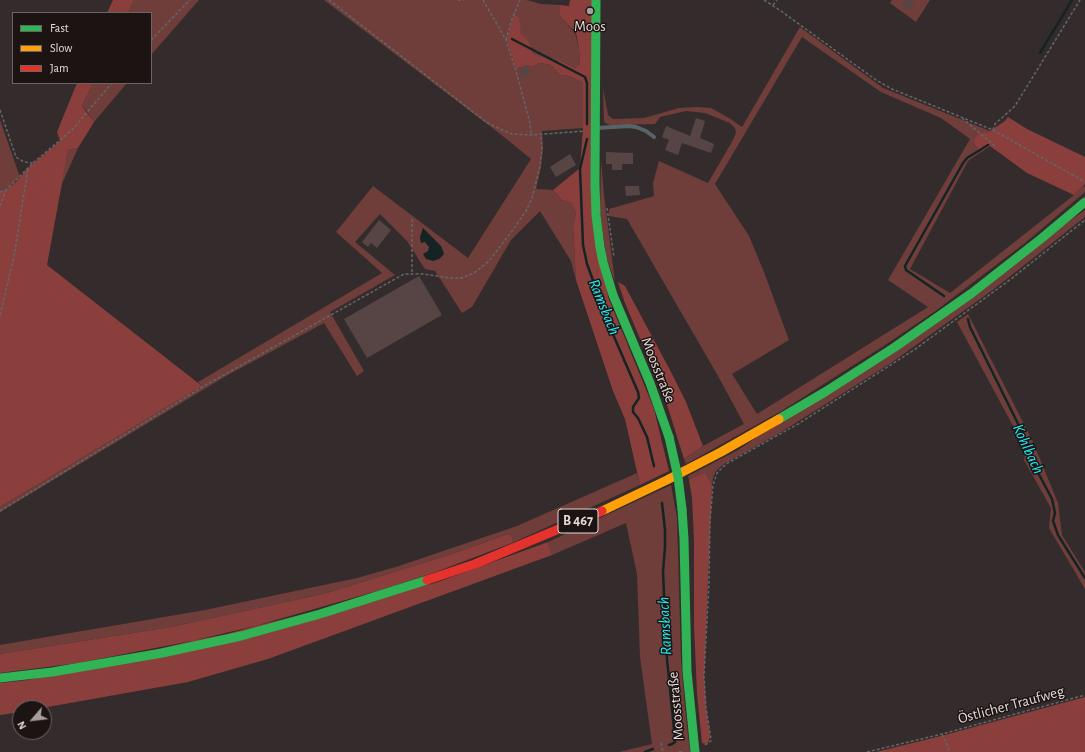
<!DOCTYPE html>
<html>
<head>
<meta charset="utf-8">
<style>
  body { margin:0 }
  #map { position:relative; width:1085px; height:752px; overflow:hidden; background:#342c2c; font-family:"Alegreya Sans",sans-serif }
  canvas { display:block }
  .legend { position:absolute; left:12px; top:12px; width:140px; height:72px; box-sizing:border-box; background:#1b1413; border:1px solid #6c6463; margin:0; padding:5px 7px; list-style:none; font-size:12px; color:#e6dbda }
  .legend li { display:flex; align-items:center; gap:8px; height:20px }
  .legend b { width:20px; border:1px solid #6c6463 }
  .north { position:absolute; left:12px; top:700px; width:40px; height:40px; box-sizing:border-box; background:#1b1413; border:1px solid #6c6463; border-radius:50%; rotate:242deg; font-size:11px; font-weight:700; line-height:16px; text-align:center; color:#e6dbda }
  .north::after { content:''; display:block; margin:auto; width:14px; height:18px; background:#a89e9d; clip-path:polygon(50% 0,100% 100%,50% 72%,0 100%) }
</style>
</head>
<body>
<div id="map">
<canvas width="1085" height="752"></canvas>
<ul class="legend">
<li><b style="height:5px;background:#30b455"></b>Fast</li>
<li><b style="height:5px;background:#ff9f0a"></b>Slow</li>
<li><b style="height:5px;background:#e5322d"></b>Jam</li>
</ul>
<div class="north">N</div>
</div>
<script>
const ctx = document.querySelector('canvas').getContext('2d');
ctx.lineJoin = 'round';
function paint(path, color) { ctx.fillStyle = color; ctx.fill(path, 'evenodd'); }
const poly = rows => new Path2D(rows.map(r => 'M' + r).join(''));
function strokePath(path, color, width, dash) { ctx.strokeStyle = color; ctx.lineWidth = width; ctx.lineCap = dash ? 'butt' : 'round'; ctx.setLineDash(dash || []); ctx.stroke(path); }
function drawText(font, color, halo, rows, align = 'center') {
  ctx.font = font + ' "Alegreya Sans",sans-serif'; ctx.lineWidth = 3; ctx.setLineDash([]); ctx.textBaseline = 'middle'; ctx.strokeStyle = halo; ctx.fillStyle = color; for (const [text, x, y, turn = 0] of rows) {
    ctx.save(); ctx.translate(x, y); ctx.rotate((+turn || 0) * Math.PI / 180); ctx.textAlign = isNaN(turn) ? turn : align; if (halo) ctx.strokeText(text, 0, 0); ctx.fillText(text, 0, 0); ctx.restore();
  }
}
paint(poly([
  [134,0,199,0,151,55,151,13,128,13],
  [324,0,527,0,541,4,560,5,560,16,575,33,579,48,580,64,575,68,561,61,549,60,534,54,529,41,521,35,507,40,516,69,527,65,532,67,539,63,551,65,560,75,569,76,583,81,583,128,542,131,543,148,541,167,536,189,553,190,562,200,571,203,576,213,573,226,576,280,571,261,540,211,511,240,472,307,462,313,435,271,425,269,407,241,380,214,355,242,395,275,330,312,364,371,357,376,324,323,226,376,0,512,0,507,202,386,198,382,382,273,336,232,373,186,468,258,531,159,499,133],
  [892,0,930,0,916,22,890,3],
  [800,27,883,88,990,131,974,144,981,152,968,161,910,269,950,293,1074,195,1083,186,1085,187,1085,192,1025,243,934,312,882,347,783,410,686,464,684,459,703,446,744,424,718,376,627,219,609,216,609,209,654,196,653,183,659,161,708,183,733,140,736,133,735,128,730,123,705,113,686,111,660,117,655,124,610,125,604,122,603,88,608,115,613,119,644,118,679,108,697,107,711,108,729,118,742,127],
  [802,37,881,92,941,118,970,139,888,280,928,307,757,414,732,374,789,340,764,272,749,236,715,184],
  [93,83,127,83,94,122,86,110,82,106],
  [0,120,20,177,5,191,0,191],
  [78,148,61,186,68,150],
  [601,160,604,195,615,282,606,256,600,212],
  [1085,210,1085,217,994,289,891,363,778,434,724,464,716,471,713,478,712,485,705,472,689,480,688,476,738,450],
  [968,314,1033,442,1058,503,1062,535,1085,572,1085,589,1049,528,1051,508,1024,460,1026,450,957,322],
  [637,473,640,485,512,543,508,534,455,553,327,593,171,627,0,654,0,645,205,610,357,578,399,566,517,526],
  [671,485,677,517,681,659,685,708,690,752,619,752,652,744,640,657,637,574,626,523,552,555,548,542]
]), '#6f3d3a');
paint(poly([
  [113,0,134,0,128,13,107,13],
  [570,0,592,0,592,136,608,297,654,409,669,471,640,485,625,419,613,391,576,280,573,226,576,213,571,203,562,200,553,190,580,168,583,128,583,82,569,76,560,75,551,65,539,63,532,67,527,65,516,69,507,40,514,15,519,17,521,34,529,41,534,54,549,59,561,61,575,68,580,64,579,48,576,33,560,16,560,5,569,6],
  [77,83,93,83,82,106,94,122,78,148,68,150,47,265,202,386,0,507,0,191,5,191,16,182,28,168,60,141,57,132],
  [1008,117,1027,129,1085,157,1085,184,1074,195,1027,173,990,146,981,152,974,144,975,139,979,134,985,132,987,133,1005,121],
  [618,282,625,286,670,370,686,402,703,446,684,459,665,398,625,303],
  [705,472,712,485,704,676,706,708,710,736,709,741,706,744,702,743,697,693,694,626,694,540,692,498,689,480],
  [508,534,512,537,512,543,433,573,384,589,227,634,78,663,0,673,0,654,171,627,327,593,455,553],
  [548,542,552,555,268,659,188,682,42,708,20,708,20,712,0,715,0,683,28,680,435,583],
  [1085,697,1085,752,876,752,941,736]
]), '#8a3f3c');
paint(poly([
  [423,228,441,246,444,254,439,259,433,261,426,259,423,254,428,251,429,247,425,242,421,243,420,237]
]), '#142324');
strokePath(poly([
  [512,39,585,77,587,83,587,124],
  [1040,53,1072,0],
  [587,139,580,169,583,245,587,264,612,332,638,392,639,398,633,407,633,412,638,418,647,437,654,466],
  [944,296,906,270,905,266,963,163,967,158,988,145],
  [968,319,970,327,1031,450,1033,463,1052,499,1055,513,1053,521,1058,535,1085,578],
  [662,503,665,530,665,547,663,572,667,659,674,729,675,742,672,744,669,745],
  [645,752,653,749]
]), '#142324', 2.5);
paint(poly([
  [906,0,910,0,915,4,909,11,902,5],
  [528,66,530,75,522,78,519,68],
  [696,118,705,121,700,138,714,144,711,153,682,143,678,155,665,150,669,140,662,137,666,126,690,136],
  [606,152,633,153,633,164,622,164,622,170,612,170,612,164,606,164],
  [570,154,576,165,556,177,550,167],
  [625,186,639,186,640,195,626,196],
  [379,220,391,230,377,248,371,243,368,247,362,242],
  [419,276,442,315,367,358,344,319]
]), '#574545');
strokePath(poly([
  [329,0,486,122,500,129,512,134,531,135,585,131],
  [458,0,464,0],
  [483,0,506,40,516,71,530,123,531,135],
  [764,0,781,11,876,80,892,89,993,130,1085,182],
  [773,5,777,0],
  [151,40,190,0],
  [506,40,512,19,520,0],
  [0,110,16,157,24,162,33,163],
  [962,118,996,147],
  [993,130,995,124,1015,106,1080,0],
  [0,192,6,190,33,163,72,130,112,83],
  [0,206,6,190],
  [607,208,614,257],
  [412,219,412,274],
  [0,315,14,257,28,168],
  [0,511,204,386,404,274,424,274,450,278,461,278,474,273,489,261,512,231,526,211,532,198,540,166,542,149,541,135],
  [942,734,950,752],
  [661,743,663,752],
  [705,745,711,741,711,739,706,708,704,676,709,583,710,521,713,485,717,473,726,464,798,424,914,350,1011,279,1085,220],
  [679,752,684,751],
  [867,752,942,734,1085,695]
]), '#626868', 1.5, [3, 2]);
strokePath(poly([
  [597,128,629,126,636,127,646,131,654,137]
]), '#586566', 4);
strokePath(poly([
  [596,0,595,184,596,215,600,247,603,262,613,295,650,383,669,437],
  [779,419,825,392,895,347,972,293,1042,238,1085,202],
  [682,509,684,539,687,671,695,752],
  [0,678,52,672,162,653,241,636,320,614,427,580]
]), '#30b455', 9);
strokePath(poly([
  [602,511,667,480,721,452,779,419]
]), '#ff9f0a', 9);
strokePath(poly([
  [427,580,475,564,602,511]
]), '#e5322d', 9);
strokePath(poly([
  [669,437,678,477,682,509]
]), '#30b455', 9);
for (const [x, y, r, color] of [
  [590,11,4,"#a89e9d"]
]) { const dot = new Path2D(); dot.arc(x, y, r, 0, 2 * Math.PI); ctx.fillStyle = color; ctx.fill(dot); strokePath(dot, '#1b1413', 1.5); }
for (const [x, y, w] of [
  [578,521,40]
]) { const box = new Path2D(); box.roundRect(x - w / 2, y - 12, w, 24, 3); ctx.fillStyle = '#1b1413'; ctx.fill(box); strokePath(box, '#e6dbda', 1); }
drawText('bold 14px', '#e6dbda', null, [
  ["B 467",578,521]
]);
drawText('15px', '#e6dbda', '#1b1413', [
  ["Moos",590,26]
]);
drawText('15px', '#e6dbda', '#1b1413', [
  ["Moosstraße",658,370,68],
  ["Östlicher Traufweg",1011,705,-15],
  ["Moosstraße",676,706,-95]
]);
drawText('italic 16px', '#1bf1f9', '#1b1413', [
  ["Ramsbach",604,307,68],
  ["Kohlbach",1028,449,65],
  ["Ramsbach",665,626,-93]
]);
</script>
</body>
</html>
